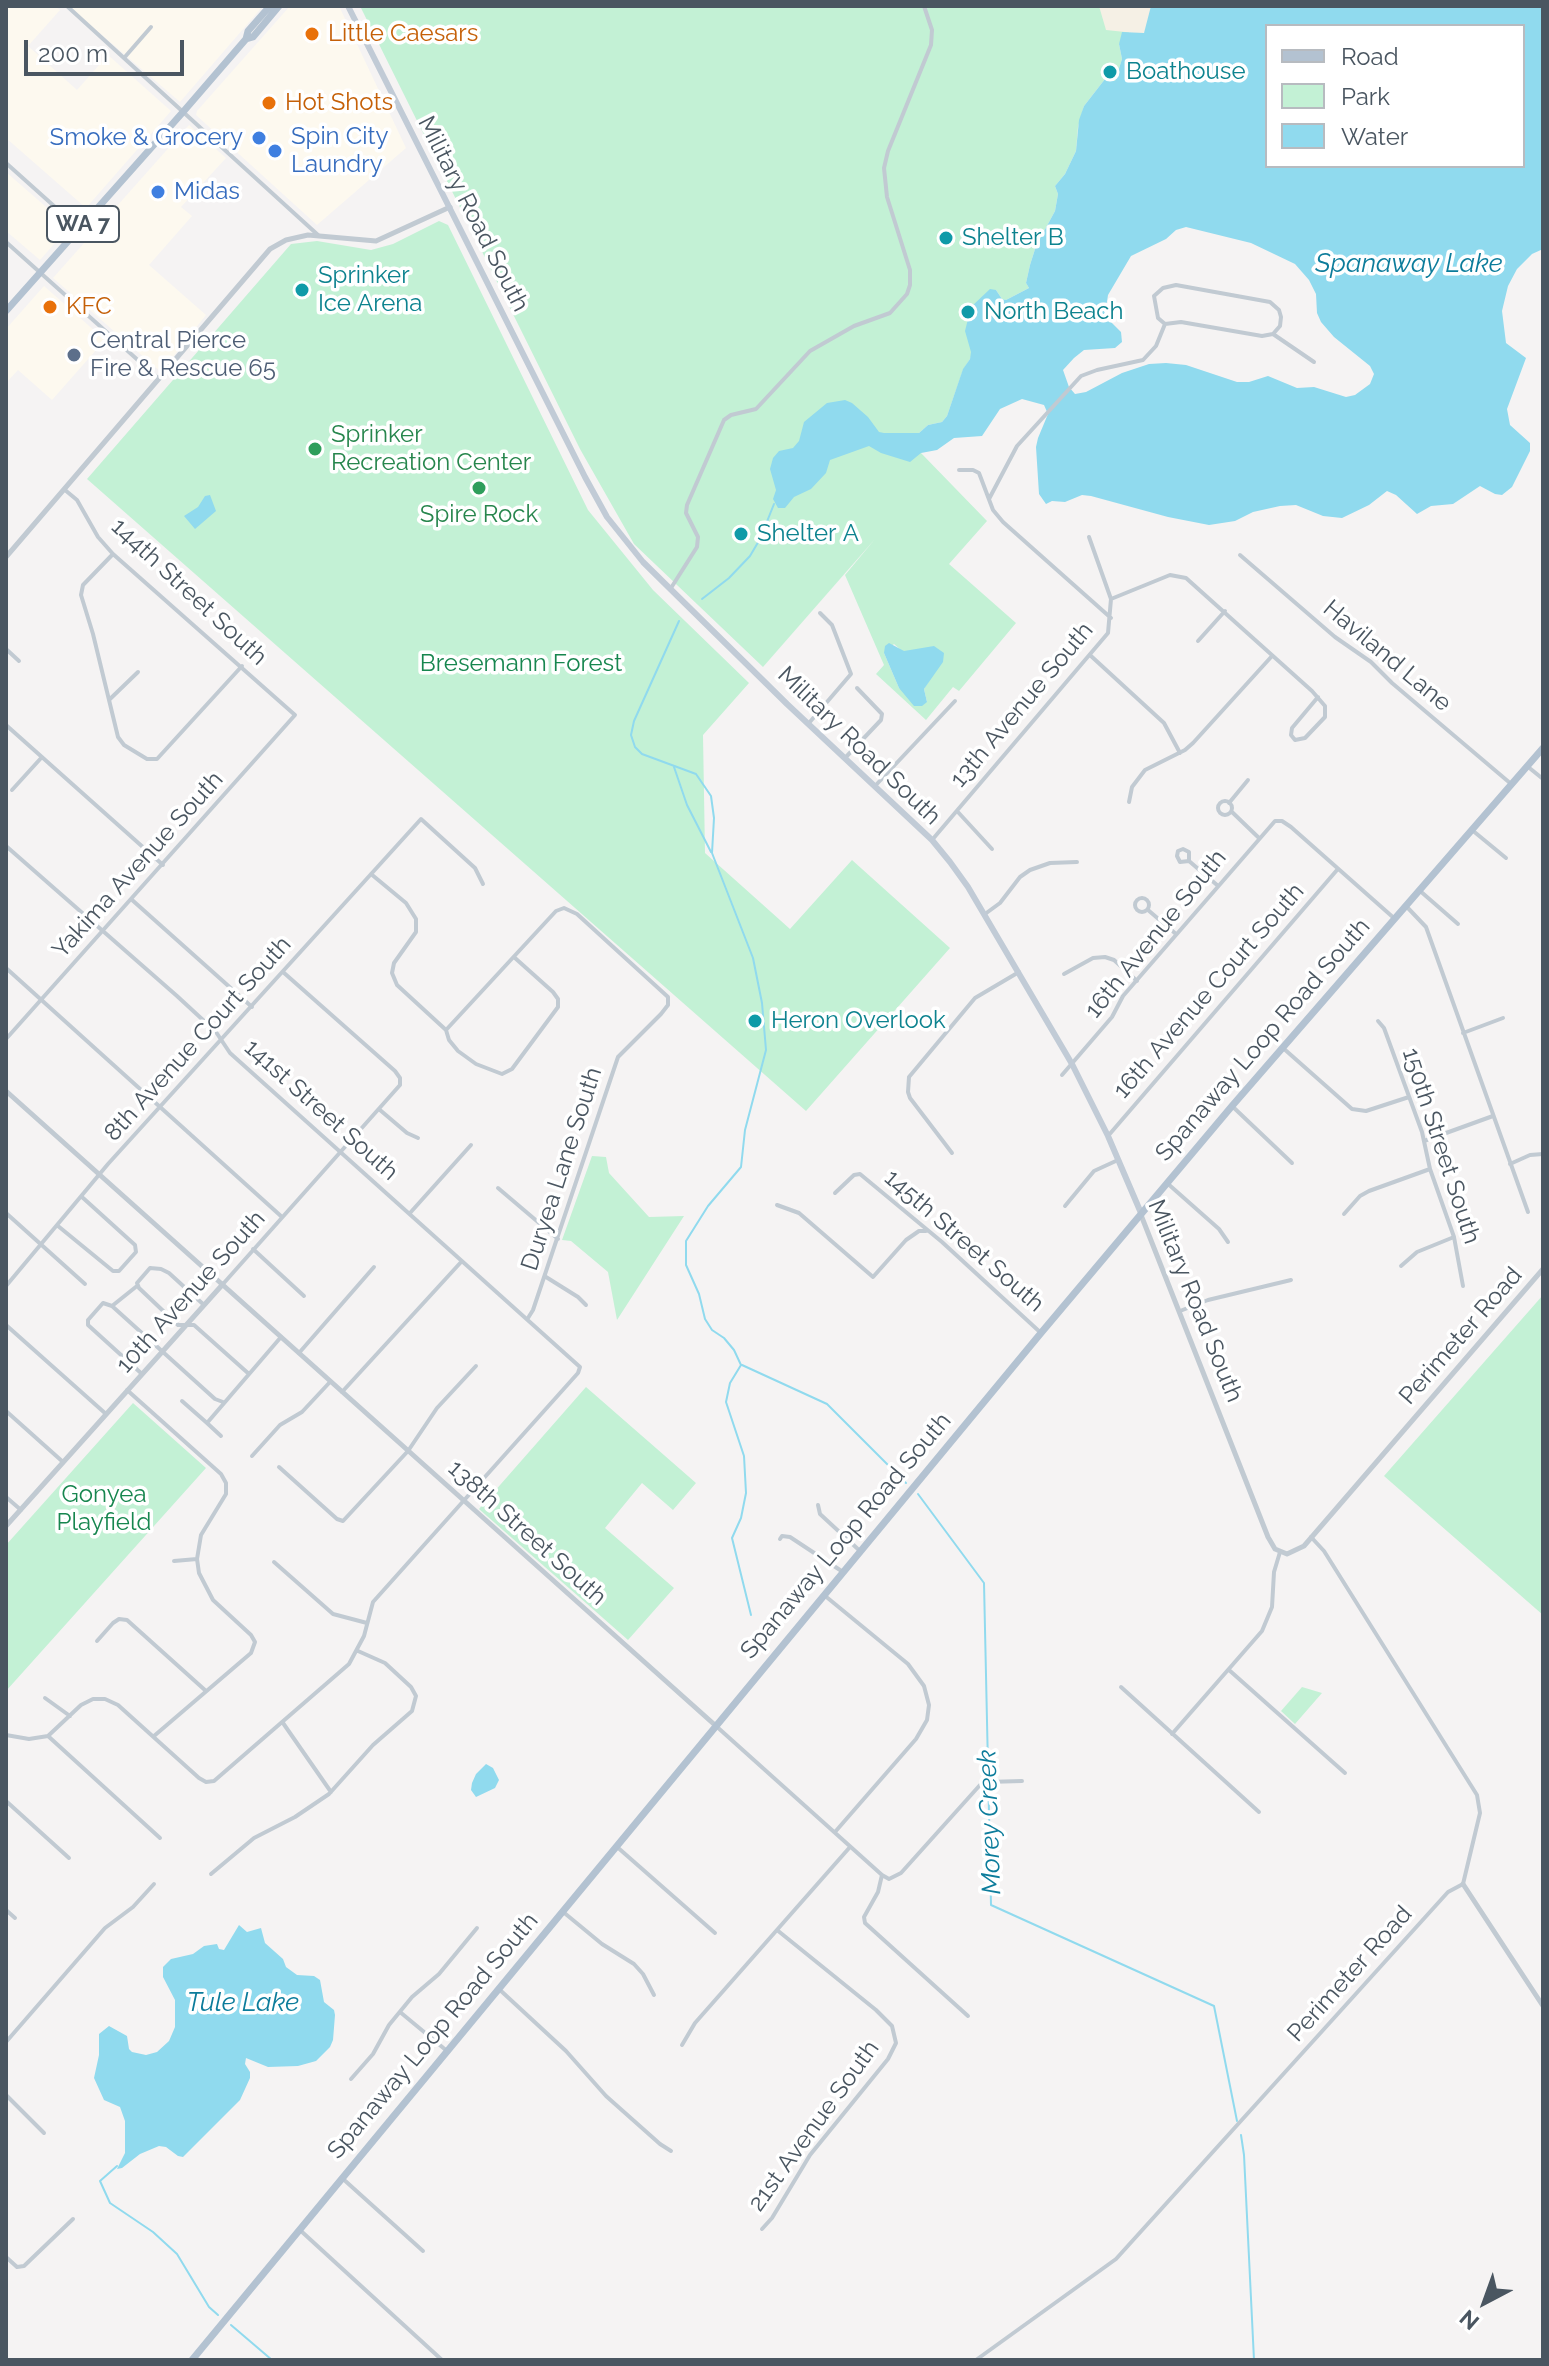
<!DOCTYPE html>
<html>
<head>
<meta charset="utf-8">
<style>
  body { margin:0 }
  #map { position:relative; width:1549px; height:2366px; overflow:hidden; background:#f5f3f3; font-family:Raleway,sans-serif }
  canvas { display:block }
  .frame { position:absolute; inset:0; border:8px solid #4a5661; pointer-events:none }
  .legend { position:absolute; left:1265px; top:24px; width:260px; height:144px; box-sizing:border-box; background:#fff; border:2px solid #b7bbc0; margin:0; padding:10px 14px; list-style:none; font-size:24px; color:#4a5661 }
  .legend li { display:flex; align-items:center; gap:16px; height:40px }
  .legend b { width:40px; border:2px solid #b7bbc0 }
  .north { position:absolute; left:1445px; top:2262px; width:80px; height:80px; -webkit-text-stroke:6px #fff; paint-order:stroke; rotate:221deg; font-size:22px; font-weight:700; line-height:32px; text-align:center; color:#4a5661 }
  .north::after { content:''; display:block; margin:auto; width:28px; height:36px; background:#4a5661; clip-path:polygon(50% 0,100% 100%,50% 72%,0 100%) }
  .scale { position:absolute; left:24px; top:40px; width:160px; height:36px; box-sizing:border-box; border:4px solid #4a5661; border-top:0; padding-left:10px; font-size:24px; line-height:28px; white-space:nowrap; color:#4a5661; -webkit-text-stroke:6px #fff; paint-order:stroke }
</style>
</head>
<body>
<div id="map">
<canvas width="1549" height="2366"></canvas>
<div class="frame"></div>
<ul class="legend">
<li><b style="height:10px;background:#b3c2d1"></b>Road</li>
<li><b style="height:22px;background:#c3f1d5"></b>Park</li>
<li><b style="height:22px;background:#90daee"></b>Water</li>
</ul>
<div class="north">N</div>
<div class="scale">200 m</div>
</div>
<script>
const ctx = document.querySelector('canvas').getContext('2d');
ctx.lineJoin = 'round';
function paint(path, color) { ctx.fillStyle = color; ctx.fill(path, 'evenodd'); }
const poly = rows => new Path2D(rows.map(r => 'M' + r).join(''));
function strokePath(path, color, width, dash) { ctx.strokeStyle = color; ctx.lineWidth = width; ctx.lineCap = dash ? 'butt' : 'round'; ctx.setLineDash(dash || []); ctx.stroke(path); }
function drawText(font, color, halo, rows, align = 'center') {
  ctx.font = font + ' Raleway,sans-serif'; ctx.lineWidth = 7; ctx.setLineDash([]); ctx.textBaseline = 'middle'; ctx.strokeStyle = halo; ctx.fillStyle = color; for (const [text, x, y, turn = 0] of rows) {
    ctx.save(); ctx.translate(x, y); ctx.rotate((+turn || 0) * Math.PI / 180); ctx.textAlign = isNaN(turn) ? turn : align; if (halo) ctx.strokeText(text, 0, 0); ctx.fillText(text, 0, 0); ctx.restore();
  }
}
paint(poly([
  [6,6,55,6,60,10,28,46,77,90,108,55,171,111,86,208,6,138],
  [68,6,263,6,180,102],
  [290,6,339,6,406,148,317,225,196,115,197,111],
  [189,125,226,158,181,207,192,216,149,265,206,315,161,372,53,278],
  [6,172,69,227,40,260,6,231],
  [44,286,105,340,52,400,18,370,6,383,6,329]
]), '#fdf9ef');
paint(poly([
  [360,6,1151,6,1119,44,1122,59,1115,82,1105,79,1084,106,1078,127,1076,151,1065,174,1055,186,1058,194,1055,211,1036,246,1030,265,1026,283,1029,288,1006,300,1002,299,996,290,970,359,963,370,947,416,942,422,928,425,919,433,921,453,987,521,949,564,1016,623,959,691,953,687,926,720,876,674,884,665,845,575,875,539,763,667,634,544,580,449],
  [894,644,931,677,924,689,927,702,899,688,884,653],
  [439,221,448,225,588,510,653,590,749,683,703,735,705,853,790,929,852,860,950,948,806,1111,87,479,291,244,317,241,371,250,393,244],
  [592,1156,606,1157,609,1173,649,1217,684,1216,617,1320,608,1272,571,1241,562,1240],
  [1543,1295,1543,1615,1384,1476],
  [586,1387,696,1483,673,1510,642,1483,605,1528,674,1588,628,1640,479,1509],
  [133,1403,206,1468,6,1691,6,1545],
  [1302,1687,1322,1693,1295,1724,1281,1711]
]), '#c3f1d5');
paint(poly([
  [1099,6,1151,6,1152,8,1144,34,1106,30]
]), '#f5f0e5');
paint(poly([
  [1151,6,1543,6,1543,249,1532,254,1517,269,1508,286,1502,311,1506,343,1526,358,1507,409,1510,425,1530,443,1530,451,1512,487,1502,495,1495,494,1480,486,1453,504,1431,506,1417,514,1396,495,1387,491,1369,505,1342,518,1323,516,1296,505,1280,506,1253,512,1235,521,1209,525,1168,517,1091,496,1082,495,1065,502,1052,501,1046,504,1039,494,1036,447,1038,438,1048,414,1044,405,1022,399,1000,409,982,436,954,438,937,450,921,453,910,462,881,453,869,446,830,460,826,473,811,489,794,497,785,508,778,508,773,499,776,490,770,469,773,458,779,451,793,448,799,441,804,422,827,403,845,400,852,403,868,417,879,432,884,433,919,433,928,425,942,422,947,416,963,369,970,359,971,352,965,331,971,307,990,289,996,290,1002,299,1006,300,1029,288,1026,283,1030,265,1036,246,1055,211,1058,194,1055,186,1065,174,1076,151,1079,120,1084,106,1105,79,1115,81,1122,59,1119,44,1122,32,1144,33],
  [1267,26,1523,26,1523,166,1267,166],
  [1186,227,1251,243,1295,264,1309,280,1316,294,1317,313,1321,322,1334,337,1370,366,1374,374,1370,384,1355,395,1346,397,1314,387,1297,388,1268,376,1249,382,1237,382,1186,365,1166,363,1149,364,1122,373,1086,392,1075,394,1069,387,1063,370,1074,358,1084,350,1115,348,1122,342,1121,332,1106,317,1106,308,1108,295,1131,256,1166,239,1176,230],
  [210,495,216,511,195,529,184,516,198,507,205,496],
  [889,643,904,651,934,646,944,653,943,662,924,689,927,702,922,706,914,706,899,688,884,653,885,646],
  [486,1764,493,1768,499,1780,495,1788,476,1797,471,1790,472,1783,476,1774],
  [239,1925,247,1932,261,1928,265,1943,283,1959,286,1967,297,1975,314,1976,320,1980,324,2002,334,2010,335,2015,333,2040,330,2047,316,2061,298,2066,268,2067,246,2058,245,2064,250,2072,250,2078,240,2100,183,2157,178,2156,166,2147,159,2146,140,2154,122,2168,117,2169,125,2153,125,2121,120,2107,104,2100,94,2078,99,2055,99,2034,109,2026,127,2036,129,2049,132,2052,146,2055,157,2052,169,2041,175,2027,175,2000,163,1977,163,1967,171,1959,193,1954,204,1946,217,1944,219,1949,224,1950]
]), '#90daee');
strokePath(poly([
  [702,599,729,578,750,556,760,539,774,504],
  [679,621,634,721,631,735,635,747,642,754,696,774,711,796,714,818,712,853,753,958,762,1003,766,1050,745,1130,741,1167,708,1206,686,1241,686,1265,699,1294,705,1319,712,1330,724,1338,734,1350,741,1365,730,1383,726,1402,744,1456,746,1493,741,1518,732,1538,751,1615],
  [674,767,687,805,711,852],
  [742,1365,827,1404,906,1483],
  [918,1494,984,1583,991,1905,1214,2006,1237,2121],
  [1241,2135,1244,2155,1254,2360],
  [117,2166,100,2181,110,2203,153,2232,177,2254,209,2307,218,2315],
  [231,2325,272,2360]
]), '#90daee', 2);
strokePath(poly([
  [68,7,318,235],
  [124,58,151,27],
  [6,163,64,215,71,226,71,236],
  [66,216,77,221,84,220],
  [6,242,159,379],
  [1165,324,1158,318,1154,296,1163,288,1176,285,1270,302,1279,310,1281,317,1280,326,1273,334],
  [1165,324,1181,322,1262,336,1273,334,1314,362],
  [959,470,973,470,979,473,993,510,1003,522,1111,618],
  [989,499,1017,446,1081,376,1097,370,1143,360,1156,346,1165,324],
  [113,554,83,585,81,595,93,634,118,737,124,745,147,759,157,759,242,666],
  [1240,555,1335,637,1371,662,1392,683,1510,783],
  [671,588,697,547,698,537,686,513,687,505,724,420,731,415,756,409,810,351,854,326,890,313,907,294,910,285,910,270,887,197,884,168,888,151,931,45,932,30,924,6],
  [1111,599,1170,575,1186,578,1312,691,1325,706,1325,717,1305,738,1295,740,1291,735,1292,728,1318,697],
  [1198,641,1225,611],
  [6,649,19,661],
  [1091,656,1164,723,1180,753],
  [110,699,138,672],
  [809,723,851,674,832,625,820,613],
  [6,725,163,865],
  [845,758,881,720,882,714,857,688],
  [1527,766,1543,779],
  [875,786,955,701],
  [12,790,42,757],
  '1218 808a7 7 0 1 1 14 0a7 7 0 1 1-14 0Z',
  [1129,802,1132,787,1145,770,1185,750,1193,743,1272,656],
  [1229,803,1248,780],
  [957,811,992,849],
  [1232,812,1259,838],
  [1472,830,1506,858],
  [932,840,1108,633,1111,599,1089,537],
  [6,846,177,996,216,1032,230,1053,580,1367,578,1373,373,1602,364,1636,349,1664,214,1781,206,1782,199,1778,118,1705,105,1699,93,1699,81,1705,48,1736,29,1739,6,1735],
  [1189,861,1180,862,1177,856,1178,851,1183,849,1189,852,1189,861,1217,885],
  [371,874,406,903,416,919,416,932,394,963,392,973,397,985,446,1030,449,1040,458,1051,476,1064,502,1074,512,1069,558,1007,558,999,553,992,515,958],
  [1419,890,1458,924],
  '1135 905a7 7 0 1 1 14 0a7 7 0 1 1-14 0Z',
  [131,899,252,1007],
  [1406,906,1426,927,1528,1212],
  [1148,910,1176,934],
  [985,914,1000,903,1020,877,1030,870,1050,863,1077,862],
  [6,968,282,1217],
  [1064,974,1093,958,1105,957,1114,960,1137,981],
  [1378,1021,1384,1028,1422,1132,1430,1169,1454,1237,1463,1286],
  [446,1030,556,911,564,908,577,914,668,997,668,1005,661,1014,618,1057,533,1310,528,1318],
  [1463,1033,1503,1018],
  [6,1039,295,715,113,554,98,537,77,500,65,490],
  [1283,1048,1352,1109,1366,1111,1409,1097],
  [1062,1075,1112,1017,1123,996,1275,821,1282,821,1291,827,1395,919],
  [1232,1106,1292,1163],
  [380,1110,407,1133,418,1138],
  [1108,1136,1337,870],
  [1424,1141,1493,1116],
  [952,1153,910,1098,908,1092,909,1077,975,998,1019,972],
  [1510,1164,1530,1155,1543,1154],
  [1167,1183,1219,1229,1228,1242],
  [498,1188,558,1239],
  [835,1193,854,1175,860,1174,942,1242,1041,1333],
  [777,1205,799,1213,873,1277,906,1240,919,1231,926,1231],
  [1065,1206,1094,1171,1118,1160],
  [6,1213,85,1284],
  [410,1213,471,1145],
  [1344,1214,1360,1196,1369,1191,1430,1169],
  [58,1226,113,1271,119,1271,136,1252,135,1245,82,1197],
  [253,1249,304,1296],
  [1401,1266,1417,1252,1454,1237],
  [546,1277,578,1297,586,1305],
  [223,1284,400,1085,400,1078,395,1071,283,972],
  [6,1286,108,1164,421,819,475,868,483,884],
  [204,1305,169,1273,161,1269,150,1268,137,1283,139,1288,178,1325,194,1325,249,1374],
  [112,1306,137,1286],
  [1180,1311,1208,1300,1291,1280],
  [6,1325,106,1414],
  [299,1353,374,1267],
  [142,1374,88,1325,88,1320,103,1303,112,1306,215,1399,223,1402],
  [127,1390,221,1474,226,1483,226,1494,201,1535,197,1559,199,1573,213,1600,251,1635,255,1642,251,1653,154,1736],
  [342,1392,462,1261],
  [182,1401,207,1423],
  [6,1411,63,1462],
  [221,1436,207,1423,281,1337],
  [252,1456,280,1425,302,1412,330,1382],
  [279,1467,337,1519,343,1521,408,1451,437,1408,476,1366],
  [6,1497,21,1510],
  [818,1505,820,1514,860,1551],
  [780,1539,782,1536,790,1537,843,1572],
  [174,1561,197,1559],
  [274,1562,333,1614,367,1623],
  [824,1595,908,1664,924,1686,929,1705,927,1720,916,1739,835,1832],
  [97,1641,113,1623,119,1619,127,1620,206,1691],
  [1229,1670,1345,1773],
  [1121,1687,1259,1812],
  [45,1698,70,1716],
  [283,1723,331,1792],
  [716,1726,882,1875,889,1879,901,1873,980,1785,987,1782,1022,1781],
  [1172,1734,1262,1631,1272,1607,1274,1572,1280,1552],
  [48,1736,160,1838],
  [6,1801,69,1858],
  [616,1846,715,1933],
  [211,1874,254,1838,295,1817,329,1794,373,1745,412,1711,416,1696,411,1687,385,1663,358,1651],
  [882,1875,878,1892,864,1917,865,1923,968,2016],
  [6,1910,15,1918],
  [562,1911,602,1944,634,1964,643,1974,654,1995],
  [500,1990,566,2051,606,2096,660,2144,671,2151],
  [400,2012,447,2051],
  [6,2042,105,1928,133,1907,154,1884],
  [682,2045,695,2023,850,1847],
  [351,2079,373,2054,389,2025,412,1997,439,1974,477,1928],
  [6,2095,44,2133],
  [342,2178,423,2251],
  [762,2229,772,2218,810,2155,888,2059,896,2043,892,2026,876,2010,777,1930],
  [301,2231,442,2360],
  [6,2257,17,2267,24,2266,73,2219],
  [976,2360,1116,2259,1448,1892,1463,1884,1480,1813,1477,1795,1324,1551,1311,1537]
]), '#c1cad2', 4);
strokePath(poly([
  [6,557,270,249,286,240,308,235,376,241,450,207],
  [6,1091,716,1726],
  [1141,1215,1268,1537,1275,1549,1287,1554,1304,1546,1543,1269],
  [6,1526,223,1284],
  [1463,1884,1543,2006]
]), '#c1cad2', 5);
strokePath(poly([
  [348,6,585,477,607,517,643,562,787,704,932,840,950,862,968,887,1072,1064,1108,1136,1141,1213]
]), '#c1cbd6', 6);
strokePath(poly([
  [246,39,253,37,279,6],
  [6,311,183,112,246,39,248,31,270,6],
  [192,2360,1041,1333,1232,1106,1543,748]
]), '#b3c2d1', 7);
for (const [x, y, r, color] of [
  [312,34,8,"#e8710a"],
  [1110,72,8,"#0f9aa8"],
  [269,103,8,"#e8710a"],
  [259,138,8,"#3f7fe0"],
  [275,151,8,"#3f7fe0"],
  [158,192,8,"#3f7fe0"],
  [946,238,8,"#0f9aa8"],
  [302,290,8,"#0f9aa8"],
  [50,307,8,"#e8710a"],
  [968,312,8,"#0f9aa8"],
  [74,355,8,"#5c6f8a"],
  [315,449,8,"#2e9e5b"],
  [479,488,8,"#2e9e5b"],
  [741,534,8,"#0f9aa8"],
  [755,1021,8,"#0f9aa8"]
]) { const dot = new Path2D(); dot.arc(x, y, r, 0, 2 * Math.PI); ctx.fillStyle = color; ctx.fill(dot); strokePath(dot, '#fff', 3); }
for (const [x, y, w] of [
  [83,224,72]
]) { const box = new Path2D(); box.roundRect(x - w / 2, y - 18, w, 36, 6); ctx.fillStyle = '#fff'; ctx.fill(box); strokePath(box, '#4a5661', 2); }
drawText('bold 22px', '#4a5661', null, [
  ["WA 7",83,224]
]);
drawText('24px', '#c56008', '#fff', [
  ["Little Caesars",328,34],
  ["Hot Shots",285,103],
  ["KFC",66,307]
], 'left');
drawText('24px', '#0d838f', '#fff', [
  ["Boathouse",1126,72],
  ["Shelter B",962,238],
  ["Sprinker",318,276],
  ["Ice Arena",318,304],
  ["North Beach",984,312],
  ["Shelter A",757,534],
  ["Heron Overlook",771,1021]
], 'left');
drawText('24px', '#366cbe', '#fff', [
  ["Spin City",291,137],
  ["Laundry",291,165],
  ["Smoke & Grocery",243,138,"right"],
  ["Midas",174,192]
], 'left');
drawText('24px', '#4a5661', '#fff', [
  ["Military Road South",473,214,63],
  ["144th Street South",189,592,43],
  ["Haviland Lane",1387,656,40],
  ["13th Avenue South",1022,705,-50],
  ["Military Road South",859,746,44],
  ["Yakima Avenue South",138,865,-48],
  ["16th Avenue South",1156,934,-51],
  ["16th Avenue Court South",1209,991,-49],
  ["8th Avenue Court South",198,1039,-48],
  ["Spanaway Loop Road South",1263,1040,-49],
  ["141st Street South",321,1110,42],
  ["150th Street South",1441,1146,72],
  ["Duryea Lane South",562,1169,-72],
  ["145th Street South",964,1241,41],
  ["10th Avenue South",191,1292,-48],
  ["Military Road South",1195,1301,68],
  ["Perimeter Road",1461,1336,-49],
  ["138th Street South",527,1533,42],
  ["Spanaway Loop Road South",846,1536,-50],
  ["Perimeter Road",1350,1974,-48],
  ["Spanaway Loop Road South",433,2036,-50],
  ["21st Avenue South",814,2126,-54]
]);
drawText('24px', '#4e5e75', '#fff', [
  ["Central Pierce",90,341],
  ["Fire & Rescue 65",90,369]
], 'left');
drawText('24px', '#27864d', '#fff', [
  ["Sprinker",331,435],
  ["Recreation Center",331,463],
  ["Spire Rock",479,515,"center"]
], 'left');
drawText('24px', '#17864f', '#fff', [
  ["Bresemann Forest",521,664],
  ["Gonyea",104,1495],
  ["Playfield",104,1523]
]);
drawText('italic 26px', '#0c7c9b', '#fff', [
  ["Spanaway Lake",1409,264],
  ["Morey Creek",990,1822,-92],
  ["Tule Lake",243,2003]
]);
</script>
</body>
</html>
